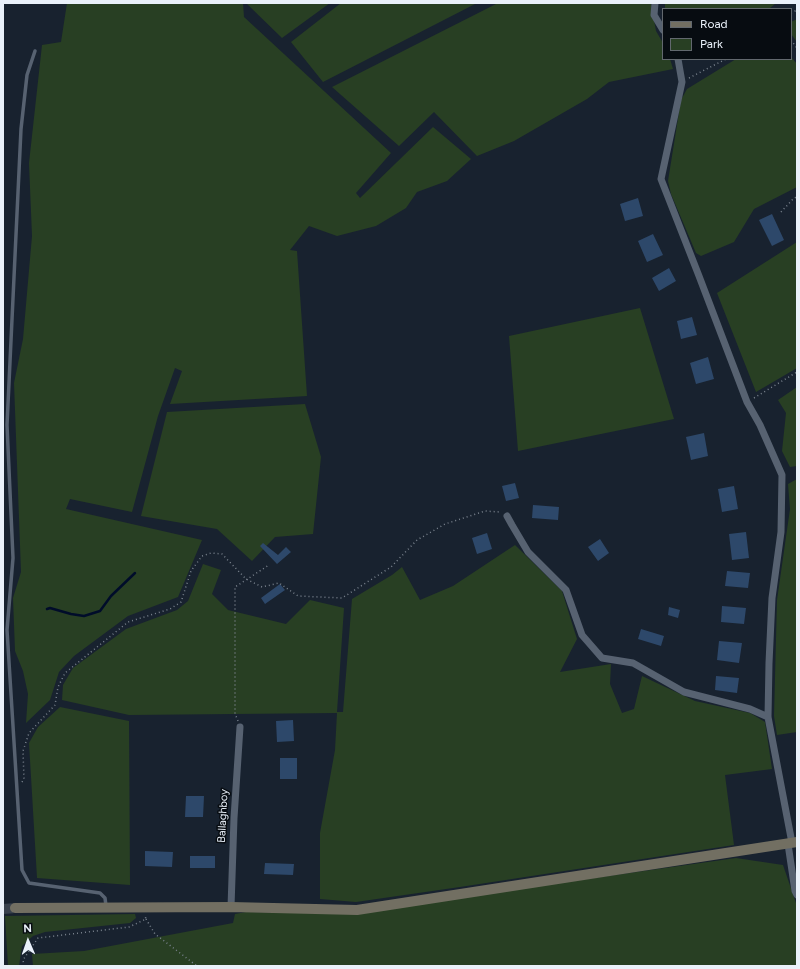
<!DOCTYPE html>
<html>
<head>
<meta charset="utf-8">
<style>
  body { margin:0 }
  #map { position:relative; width:800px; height:969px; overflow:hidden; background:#18222f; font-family:Figtree,sans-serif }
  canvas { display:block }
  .frame { position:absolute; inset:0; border:4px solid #eaf1fa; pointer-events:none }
  .legend { position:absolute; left:662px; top:8px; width:130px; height:52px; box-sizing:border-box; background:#070c11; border:1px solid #62686e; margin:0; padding:5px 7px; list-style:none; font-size:12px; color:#eaf1fa }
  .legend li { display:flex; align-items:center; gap:8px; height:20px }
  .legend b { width:20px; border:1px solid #62686e }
  .north { position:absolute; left:8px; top:921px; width:40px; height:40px; -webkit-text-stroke:3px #070c11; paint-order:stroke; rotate:358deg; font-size:11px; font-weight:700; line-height:16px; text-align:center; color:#eaf1fa }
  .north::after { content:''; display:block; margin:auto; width:14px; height:18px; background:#eaf1fa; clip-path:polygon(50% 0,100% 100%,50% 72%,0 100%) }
</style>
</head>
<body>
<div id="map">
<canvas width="800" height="969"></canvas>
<div class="frame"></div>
<ul class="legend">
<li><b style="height:5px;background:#726f62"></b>Road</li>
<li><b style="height:11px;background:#283f23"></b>Park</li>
</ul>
<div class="north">N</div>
</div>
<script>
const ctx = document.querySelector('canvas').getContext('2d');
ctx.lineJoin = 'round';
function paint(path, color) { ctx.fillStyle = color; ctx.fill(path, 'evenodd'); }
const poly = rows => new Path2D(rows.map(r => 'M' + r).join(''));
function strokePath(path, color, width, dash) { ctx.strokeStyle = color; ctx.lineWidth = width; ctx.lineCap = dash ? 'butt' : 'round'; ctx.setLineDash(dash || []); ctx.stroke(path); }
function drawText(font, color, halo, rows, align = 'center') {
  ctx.font = font + ' Figtree,sans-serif'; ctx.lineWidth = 3; ctx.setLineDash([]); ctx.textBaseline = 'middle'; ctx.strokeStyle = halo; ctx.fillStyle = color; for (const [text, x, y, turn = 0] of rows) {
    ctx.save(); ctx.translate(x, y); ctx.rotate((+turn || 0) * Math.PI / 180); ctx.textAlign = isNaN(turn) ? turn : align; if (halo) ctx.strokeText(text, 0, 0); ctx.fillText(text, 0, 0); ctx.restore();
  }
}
paint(poly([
  [67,3,243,3,244,17,391,153,356,193,360,198,433,127,471,159,447,181,417,192,406,208,376,226,337,236,309,226,290,250,297,251,307,396,170,404,182,371,175,368,158,416,132,512,70,499,66,509,202,540,178,597,128,616,74,656,59,672,50,700,26,723,28,694,23,671,15,651,13,598,21,572,14,383,23,339,32,236,29,163,42,45,61,42],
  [246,3,330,3,282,38],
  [341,3,477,3,323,82,291,42],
  [498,3,651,3,656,31,663,43,663,59,670,59,673,69,609,82,587,99,514,141,477,156,434,112,399,146,332,87],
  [665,3,776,3,769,9,665,9],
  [797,19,797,42,791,34,791,22],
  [791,57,797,64,797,187,754,209,734,242,701,256,696,253,671,194,668,181,681,100,687,89,736,59,791,59],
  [797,242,797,368,756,392,717,293],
  [640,308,674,419,518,451,509,336],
  [797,387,797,466,790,467,782,451,786,413,778,400],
  [305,404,321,457,313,534,275,537,252,561,217,529,141,516,167,412],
  [797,479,797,732,777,735,774,716,777,600,790,509,788,484],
  [515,545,562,591,577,639,560,672,611,664,610,684,622,713,634,709,642,676,695,701,750,713,765,722,772,769,725,775,734,845,460,887,356,902,320,899,320,833,335,750,337,713,129,715,62,700,63,685,73,668,126,629,177,610,188,601,203,564,221,570,212,594,228,610,286,624,310,600,344,608,337,712,343,712,352,599,392,575,402,567,420,600,453,586],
  [60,707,129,721,130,885,37,878,29,743,38,727],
  [736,858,783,865,797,906,797,966,33,966,32,954,84,951,233,923,235,914,246,912,359,914,502,891],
  [135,914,136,918,130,923,45,932,33,936,22,946,19,966,8,966,5,916]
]), '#283f23');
strokePath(poly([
  [47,609,50,608,71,614,84,616,100,611,111,596,135,573]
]), '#000c2a', 2.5);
paint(poly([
  [638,198,643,216,625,221,620,204],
  [772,214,784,240,772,246,759,220],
  [653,234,663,255,647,262,638,241],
  [669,268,676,281,659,291,652,278],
  [692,317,697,335,681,339,677,321],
  [708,357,714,379,696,384,690,363],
  [704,433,708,456,691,460,686,437],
  [515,483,519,498,506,501,502,486],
  [734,486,738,509,722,512,718,489],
  [533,505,559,507,558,520,532,518],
  [746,532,749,558,732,560,729,534],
  [487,533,492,549,477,554,472,538],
  [600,539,609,553,598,561,588,547],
  [263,543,278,555,286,547,291,552,277,564,260,546],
  [727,571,750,573,748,588,725,586],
  [280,584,285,590,265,604,261,598],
  [722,606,746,608,744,624,721,622],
  [669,607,680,610,678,618,668,615],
  [641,629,664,636,661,646,638,639],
  [719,641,742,643,739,663,717,660],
  [716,676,739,678,737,693,715,690],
  [293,720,294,741,277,742,276,721],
  [280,758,297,758,297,779,280,779],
  [186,796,204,796,203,817,185,817],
  [145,851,173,852,172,867,145,866],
  [190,856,215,856,215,868,190,868],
  [265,863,294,864,293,875,264,874]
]), '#2d486a');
strokePath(poly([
  [3,909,15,908]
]), '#38414d', 10, [10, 5]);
strokePath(poly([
  [791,13,797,10],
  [791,40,797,48],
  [689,78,726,59],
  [781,212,794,198,797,197],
  [754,398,797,372],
  [238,721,235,714,235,587,269,565],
  [22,782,24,779,23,751,29,733,55,705,58,687,65,673,128,622,170,609,181,602,191,571,202,556,211,553,222,554,246,579,262,587,279,583,298,596,342,598,391,567,417,540,445,524,485,511,500,512],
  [146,919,155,934,197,966],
  [24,966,23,960,38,938,129,927,146,919,145,916]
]), '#7a838e', 1.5, [1, 3]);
strokePath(poly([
  [35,51,27,75,21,129,7,425,13,558,7,630,22,870,29,883,100,893,105,898,106,906]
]), '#576271', 3.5);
strokePath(poly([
  [655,3,654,15,663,30],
  [678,59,682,82,661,179,699,276,747,402,760,425,782,475,781,532,772,598,769,663,768,717,792,843],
  [507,516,512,525,528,552,566,590,582,635,602,658,633,663,684,692,750,709,768,717],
  [788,844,795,891,797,895],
  [231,907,234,818,240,727]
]), '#576271', 7);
strokePath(poly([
  [15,908,231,907,357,910,797,842]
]), '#726f62', 10);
drawText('11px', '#eaf1fa', '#070c11', [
  ["Ballaghboy",223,816,-87]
]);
</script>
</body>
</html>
